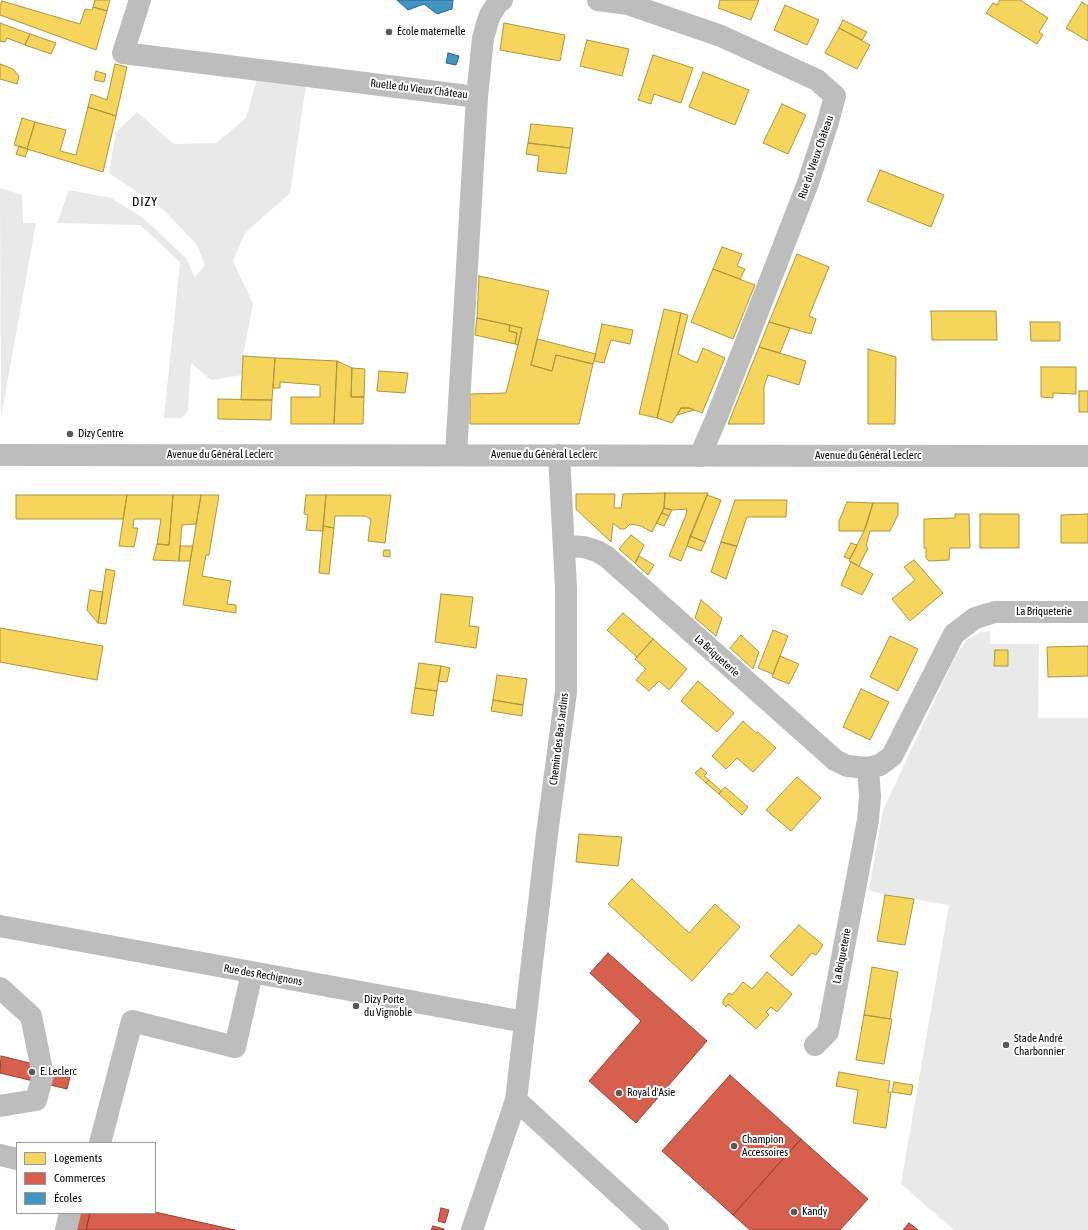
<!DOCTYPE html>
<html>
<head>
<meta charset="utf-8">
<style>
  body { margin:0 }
  #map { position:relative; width:1088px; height:1230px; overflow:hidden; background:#fff; font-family:"Asap Condensed",sans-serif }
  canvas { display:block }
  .legend { position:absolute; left:16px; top:1142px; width:140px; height:72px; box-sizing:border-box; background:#fff; border:1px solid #999; margin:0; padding:5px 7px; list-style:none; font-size:12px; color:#000 }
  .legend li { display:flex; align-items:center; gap:8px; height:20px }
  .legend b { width:20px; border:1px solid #999 }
</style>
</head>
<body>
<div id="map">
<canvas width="1088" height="1230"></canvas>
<ul class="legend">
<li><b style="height:11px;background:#f6d55c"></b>Logements</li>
<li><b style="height:11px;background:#d6604d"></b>Commerces</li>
<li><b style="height:11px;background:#4393c3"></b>Écoles</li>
</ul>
</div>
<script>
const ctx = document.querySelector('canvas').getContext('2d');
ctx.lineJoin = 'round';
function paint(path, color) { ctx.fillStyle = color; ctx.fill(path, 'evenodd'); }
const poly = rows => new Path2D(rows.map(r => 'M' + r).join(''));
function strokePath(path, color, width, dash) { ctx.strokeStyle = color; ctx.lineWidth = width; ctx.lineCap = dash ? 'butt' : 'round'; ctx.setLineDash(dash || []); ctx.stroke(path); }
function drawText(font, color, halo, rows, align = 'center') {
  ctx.font = font + ' "Asap Condensed",sans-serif'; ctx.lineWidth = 4; ctx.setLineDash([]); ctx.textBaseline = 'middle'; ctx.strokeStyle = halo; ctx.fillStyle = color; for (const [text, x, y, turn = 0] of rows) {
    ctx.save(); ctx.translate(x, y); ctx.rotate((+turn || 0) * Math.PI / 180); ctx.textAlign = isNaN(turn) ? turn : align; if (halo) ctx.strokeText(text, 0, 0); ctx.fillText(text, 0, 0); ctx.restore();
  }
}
paint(poly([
  [257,79,306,85,290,193,245,233,233,261,253,304,243,356,242,375,211,380,191,363,188,410,182,418,164,418,180,262,140,225,57,223,69,190,111,198,142,217,186,258,195,277,205,265,197,245,163,209,109,173,116,132,137,112,174,144,216,143,246,118],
  [0,188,22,195,23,223,36,223,1,417],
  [990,631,990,644,1039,644,1038,718,1088,718,1088,1230,954,1230,901,1184,949,905,885,895,869,890,883,810,956,655,967,640,981,632]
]), '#e9e9e9');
const homes = poly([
  [95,0,110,0,107,11,93,7,95,0],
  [720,0,759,0,751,20,718,8,720,0],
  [1000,0,1020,0,1048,18,1039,32,1043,35,1037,44,986,13,993,3,997,5,1000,0],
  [2,1,80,24,85,9,92,10,93,7,107,11,96,50,0,15,0,6,2,1],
  [1082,2,1088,6,1088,41,1066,28,1082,2],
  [785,5,819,20,807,45,774,30,785,5],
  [843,20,867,32,862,40,839,28,843,20],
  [0,23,30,34,25,45,7,38,5,42,0,41,0,23],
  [504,23,565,35,560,61,500,50,504,23],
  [839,28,870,45,857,69,825,53,839,28],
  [30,34,56,43,51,54,25,45,30,34],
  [587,40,629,49,622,76,580,66,587,40],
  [653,55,693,68,681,103,654,94,651,104,638,100,653,55],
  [0,64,13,69,19,76,17,84,0,79,0,64],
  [115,64,127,67,116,116,88,107,91,94,107,100,115,64],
  [96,71,106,74,104,82,94,80,96,71],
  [703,72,749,90,735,125,689,107,703,72],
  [782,104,806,115,788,154,763,143,782,104],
  [88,107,116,116,103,172,27,149,35,122,66,130,60,151,76,155,88,107],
  [22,118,35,122,27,149,14,145,22,118],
  [531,124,573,128,570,148,528,143,531,124],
  [528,143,570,148,566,174,537,171,539,156,526,154,528,143],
  [19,146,28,149,25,157,16,154,19,146],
  [880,170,944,195,931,227,867,201,880,170],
  [722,247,742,254,737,266,745,269,740,279,713,269,722,247],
  [797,254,829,267,809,316,816,319,811,334,769,322,797,254],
  [713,269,755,285,733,339,691,322,713,269],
  [479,276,549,291,531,365,552,371,556,355,593,364,579,424,470,424,470,394,506,393,522,328,477,318,479,276],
  [664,309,681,313,657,418,639,414,664,309],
  [931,311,996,311,997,340,932,340,931,311],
  [681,313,688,315,678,354,697,363,703,348,725,358,702,413,689,408,681,408,672,423,657,418,681,313],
  [477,318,510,325,509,331,517,333,515,344,475,335,477,318],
  [769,322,790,328,780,353,759,347,769,322],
  [1030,322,1060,322,1060,341,1031,341,1030,322],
  [602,324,633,330,630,344,611,340,604,363,594,361,602,324],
  [510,325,522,328,518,345,515,344,517,333,509,331,510,325],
  [537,339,596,354,593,364,556,355,552,371,531,365,537,339],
  [759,347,806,361,799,385,768,375,764,387,764,424,728,424,759,347],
  [868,349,896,357,895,424,868,424,868,349],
  [243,356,275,358,272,400,241,400,243,356],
  [275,358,337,361,334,424,291,424,291,397,320,397,320,385,280,382,280,388,273,388,275,358],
  [337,361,352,368,351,397,364,397,363,424,334,424,337,361],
  [1041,367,1076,367,1076,394,1053,393,1053,398,1041,397,1041,367],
  [352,368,365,369,364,397,351,397,352,368],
  [379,371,408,373,405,393,377,391,379,371],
  [1079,391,1088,391,1088,412,1079,412,1079,391],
  [218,399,272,400,271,420,218,419,218,399],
  [681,408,689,408,694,410,677,415,681,408],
  [665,493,664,508,652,532,641,526,630,524,625,529,620,529,613,523,611,542,576,509,576,494,615,494,614,508,621,508,623,494,665,493],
  [665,493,708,493,681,561,669,556,686,515,687,509,672,510,664,508,665,493],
  [16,495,127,495,123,519,16,519,16,495],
  [127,495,173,495,169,545,157,544,161,519,134,519,133,528,138,528,134,547,119,546,127,495],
  [173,495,201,495,196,524,182,525,179,561,153,560,157,544,169,545,173,495],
  [201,495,219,495,209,555,206,555,202,576,231,581,227,604,236,605,236,613,183,605,201,495],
  [306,495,326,495,323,531,306,530,308,515,304,514,306,495],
  [326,495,391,495,385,543,368,541,371,519,365,516,335,516,334,528,323,526,326,495],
  [707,495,721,500,705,542,690,536,707,495],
  [735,500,787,500,786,517,747,517,737,546,734,546,721,542,735,500],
  [847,502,873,503,864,531,839,531,839,521,847,502],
  [873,503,898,503,898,515,890,531,870,531,866,546,868,548,859,566,849,561,866,527,873,503],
  [664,508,672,510,669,516,662,513,664,508],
  [662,513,669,516,664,526,656,523,662,513],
  [955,514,969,514,970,548,950,548,949,560,929,561,926,558,926,548,924,548,924,519,955,518,955,514],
  [980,514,1019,514,1019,548,980,548,980,514],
  [1088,514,1088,543,1061,543,1061,515,1088,514],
  [323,526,334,528,329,574,319,573,323,526],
  [631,535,644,545,635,563,619,549,631,535],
  [690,536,705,542,701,551,687,546,690,536],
  [721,542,737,546,726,579,711,572,721,542],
  [851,543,857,545,850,559,844,557,851,543],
  [180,546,193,546,190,561,179,561,180,546],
  [384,550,390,550,390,557,383,556,384,550],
  [639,556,654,565,648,575,635,563,639,556],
  [914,560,943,593,910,621,892,599,915,580,904,567,914,560],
  [851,562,873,574,862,595,841,585,851,562],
  [106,569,115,571,106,624,98,623,106,569],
  [90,590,103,592,98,623,87,610,90,590],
  [441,594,473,597,469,626,479,627,476,648,435,642,441,594],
  [701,600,722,618,716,636,695,618,701,600],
  [623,613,653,639,637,657,607,630,623,613],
  [0,628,103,646,97,680,0,662,0,628],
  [773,630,788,636,773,674,758,668,773,630],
  [741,635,759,652,753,669,730,648,741,635],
  [890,636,918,649,898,691,870,677,890,636],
  [653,639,687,669,669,690,659,681,649,691,636,680,646,669,635,659,653,639],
  [1088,646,1088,676,1048,677,1047,647,1088,646],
  [995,650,1008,650,1008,666,994,666,995,650],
  [780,656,799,664,789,684,772,677,780,656],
  [419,663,441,666,437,691,415,688,419,663],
  [441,666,450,668,447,682,438,681,441,666],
  [497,675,527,679,523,705,493,700,497,675],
  [698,681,734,713,717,732,681,701,698,681],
  [415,688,437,691,433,716,411,713,415,688],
  [861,689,889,702,870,740,843,727,861,689],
  [493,700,523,705,522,716,491,711,493,700],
  [743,721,756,733,758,732,776,748,753,772,737,758,726,769,712,756,743,721],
  [701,768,707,773,704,776,709,780,706,783,695,773,701,768],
  [797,777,821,798,791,831,766,810,797,777],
  [709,780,721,791,719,794,706,783,709,780],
  [725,787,748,807,742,815,719,794,725,787],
  [579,834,622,837,618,866,576,862,579,834],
  [632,879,689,933,715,904,740,927,692,981,608,904,632,879],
  [885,895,914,899,905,945,877,941,885,895],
  [799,925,823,945,816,955,812,953,792,976,770,956,799,925],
  [872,967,898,972,890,1019,864,1015,872,967],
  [767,972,792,994,777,1012,771,1007,766,1012,769,1015,756,1029,728,1004,726,1007,723,1004,723,1000,729,993,732,995,743,982,752,989,767,972],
  [864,1015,892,1019,884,1064,856,1060,864,1015],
  [839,1072,890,1081,888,1092,891,1092,886,1128,853,1123,858,1090,836,1086,839,1072],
  [894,1082,913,1085,911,1095,892,1092,894,1082]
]);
paint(homes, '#f6d55c');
strokePath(homes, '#ac9540', 1);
const shops = poly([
  [608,953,707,1041,636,1123,589,1081,641,1021,590,973,608,953],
  [1,1056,71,1073,67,1089,0,1073,1,1056],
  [730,1075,801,1139,733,1215,662,1151,730,1075],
  [801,1139,868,1199,840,1230,750,1230,733,1215,801,1139],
  [441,1208,449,1210,445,1223,438,1221,441,1208],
  [155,1212,235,1230,86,1230,90,1213,155,1213,155,1212],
  [81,1213,90,1213,86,1230,77,1230,81,1213],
  [909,1223,918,1230,903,1230,909,1223],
  [433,1226,444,1229,444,1230,431,1230,433,1226]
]);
paint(shops, '#d6604d');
strokePath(shops, '#964336', 1);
const schools = poly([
  [397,0,453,0,452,9,437,14,424,4,408,10,397,0],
  [448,53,459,56,456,65,446,63,448,53]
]);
paint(schools, '#4393c3');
strokePath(schools, '#2f6788', 1);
strokePath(poly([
  [140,0,123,53,477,97],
  [598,0,628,4,721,36,817,80,835,96,828,122,808,183,716,419,700,456],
  [456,455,477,97,483,38,487,24,490,15,497,4,502,0],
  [565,546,584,547,597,551,607,557,835,760,847,766,868,768,880,765,892,756,954,634,975,618,995,612,1088,612],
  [0,926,525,1022],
  [0,988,31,1016,43,1075,36,1100,0,1106],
  [815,1045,828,1032,868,820,870,797,868,768],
  [516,1100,658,1230],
  [100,1143,132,1021,235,1047,252,973],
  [0,1155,17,1159],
  [66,1230,70,1213],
  [472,1230,516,1100,547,834,566,692,566,588,559,455]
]), '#bdbdbd', 22);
strokePath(poly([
  [0,455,1088,456]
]), '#bdbdbd', 22);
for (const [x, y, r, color] of [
  [389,32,4,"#595959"],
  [70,434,4,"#595959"],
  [356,1006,4,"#595959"],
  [1006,1045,4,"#595959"],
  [32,1072,4,"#595959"],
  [619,1093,4,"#595959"],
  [734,1146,4,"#595959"],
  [794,1212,4,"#595959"]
]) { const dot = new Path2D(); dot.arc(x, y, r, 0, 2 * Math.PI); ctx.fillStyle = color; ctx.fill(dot); strokePath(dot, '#fff', 1.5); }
drawText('11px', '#000', '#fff', [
  ["École maternelle",397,32],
  ["Dizy Centre",78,434],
  ["Dizy Porte",364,1000],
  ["du Vignoble",364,1013],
  ["Stade André",1014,1039],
  ["Charbonnier",1014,1052],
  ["E. Leclerc",40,1072],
  ["Royal d'Asie",627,1093],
  ["Champion",742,1140],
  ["Accessoires",742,1153],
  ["Kandy",802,1212]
], 'left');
drawText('11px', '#000', '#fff', [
  ["Ruelle du Vieux Château",419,89,7],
  ["Rue du Vieux Château",816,157,-71],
  ["Avenue du Général Leclerc",220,455],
  ["Avenue du Général Leclerc",544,455],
  ["Avenue du Général Leclerc",868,456],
  ["La Briqueterie",1044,612],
  ["La Briqueterie",717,656,42],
  ["Chemin des Bas Jardins",559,739,-83],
  ["La Briqueterie",842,956,-79],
  ["Rue des Rechignons",263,975,10]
]);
ctx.letterSpacing = '1px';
drawText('13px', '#000', '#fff', [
  ["DIZY",145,202]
]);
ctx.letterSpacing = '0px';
</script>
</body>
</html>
